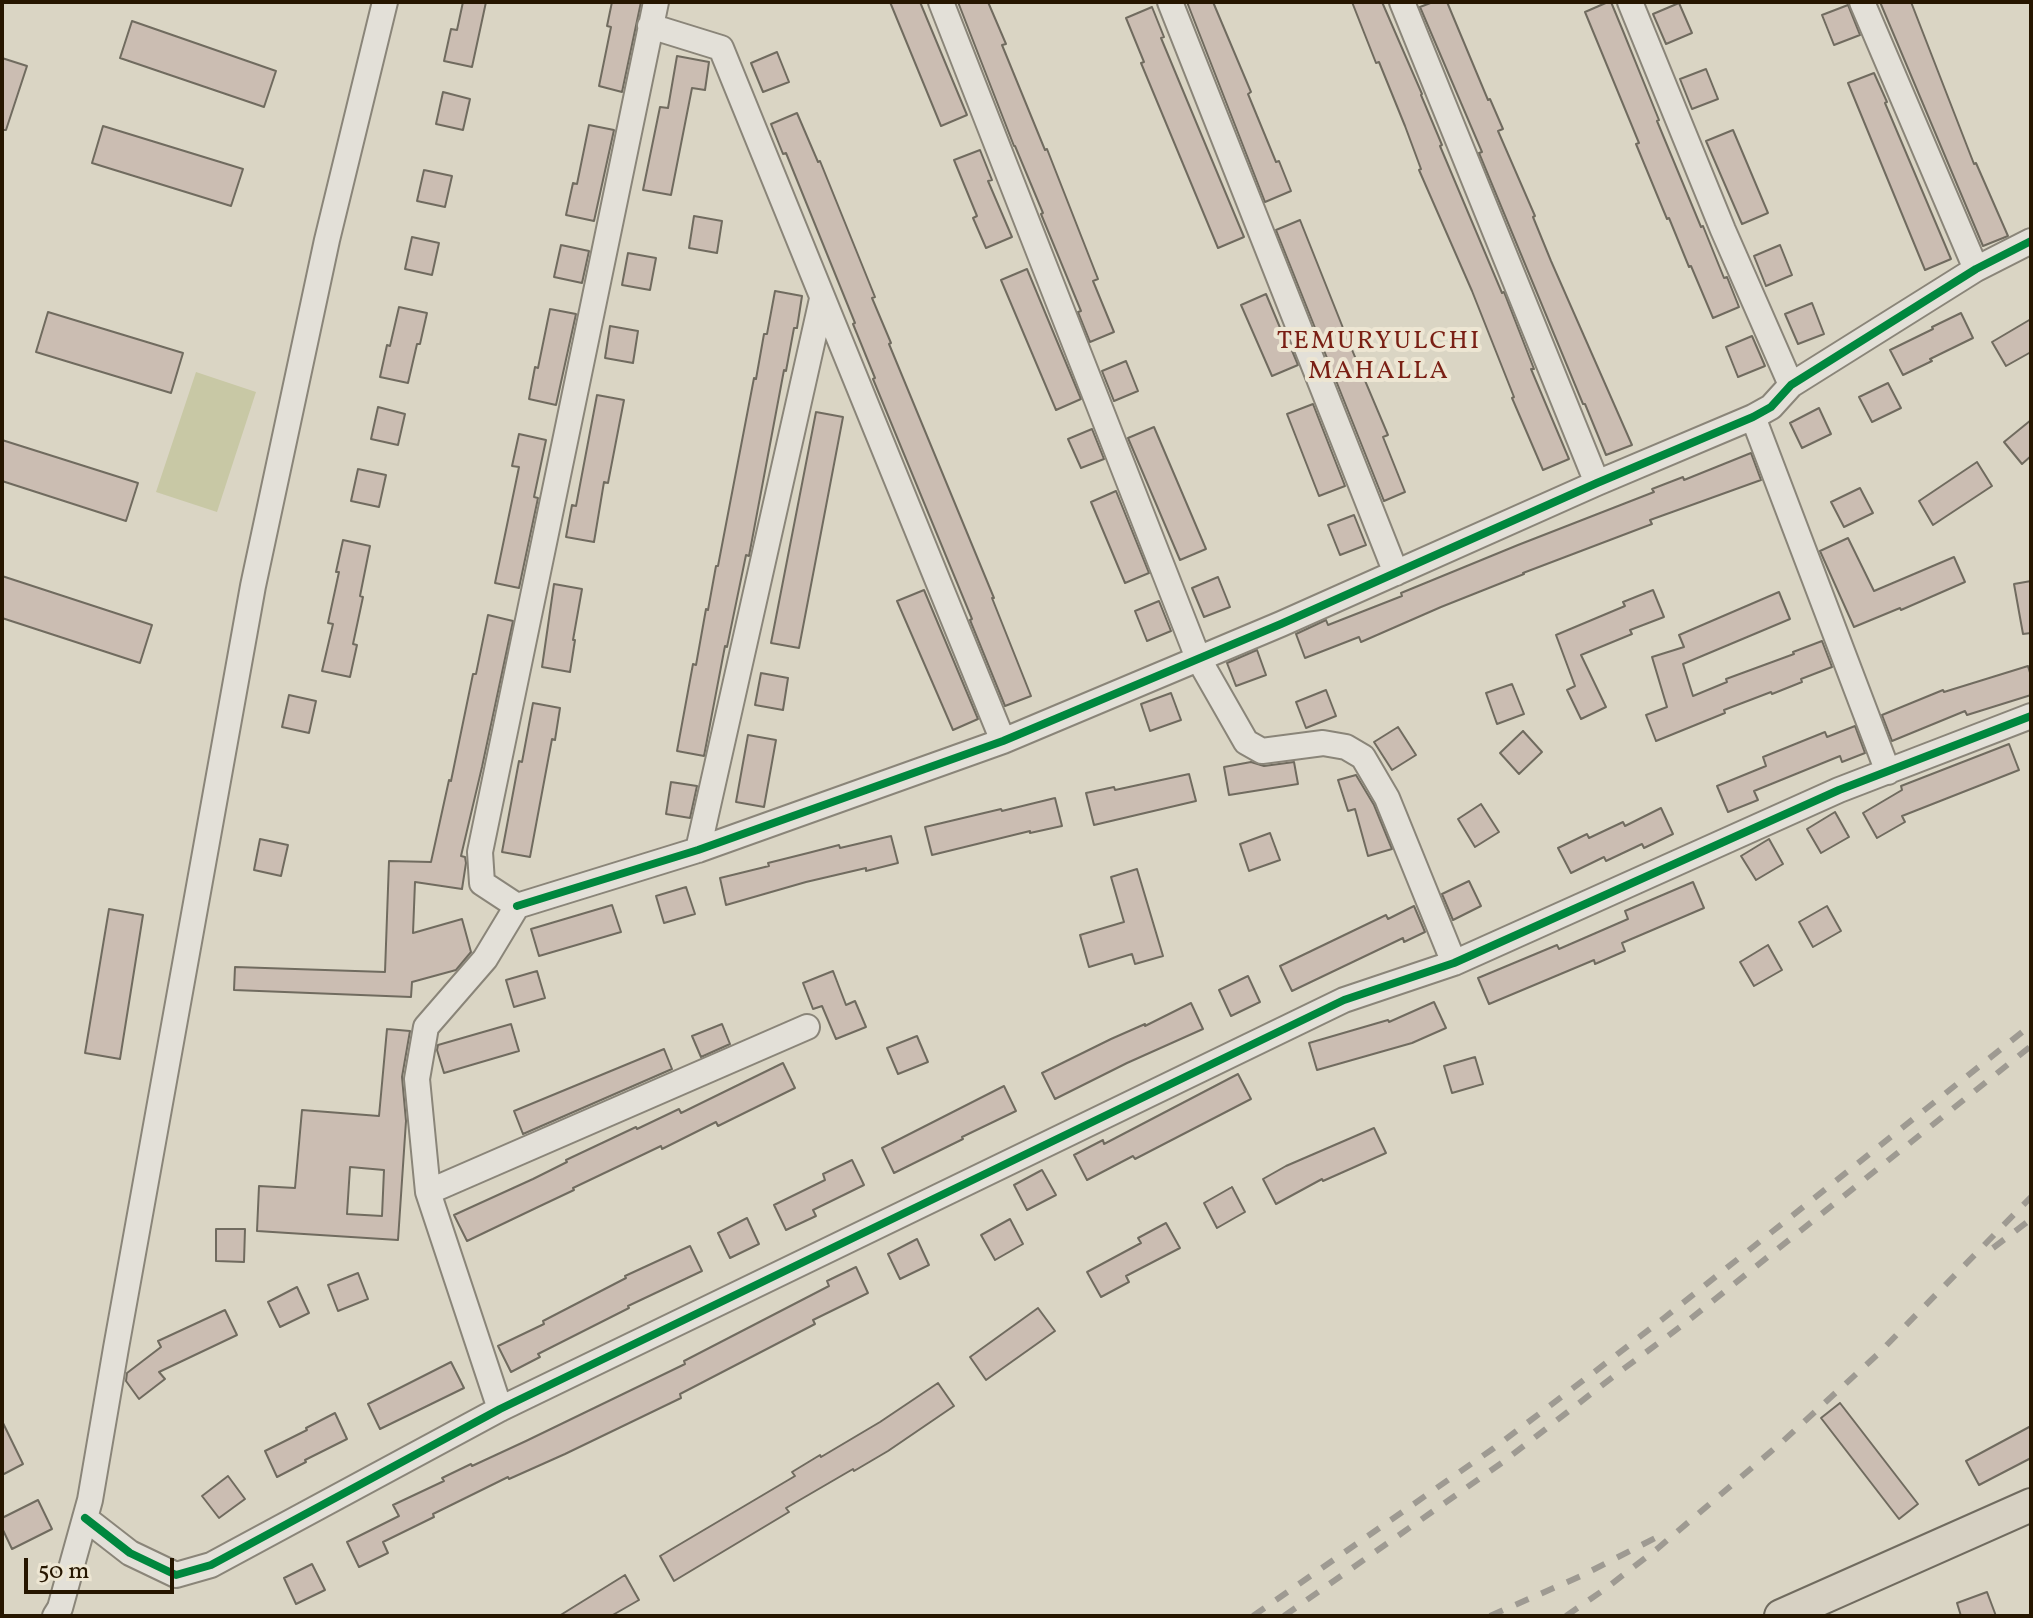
<!DOCTYPE html>
<html>
<head>
<meta charset="utf-8">
<style>
  body { margin:0 }
  #map { position:relative; width:2033px; height:1618px; overflow:hidden; background:#dad5c4; font-family:Vollkorn,serif }
  canvas { display:block }
  .frame { position:absolute; inset:0; border:4px solid #261600; pointer-events:none }
  .scale { position:absolute; left:24px; top:1558px; width:150px; height:36px; box-sizing:border-box; border:4px solid #261600; border-top:0; padding-left:10px; font-size:24px; line-height:28px; white-space:nowrap; color:#261600; -webkit-text-stroke:6px #ede6d3; paint-order:stroke }
</style>
</head>
<body>
<div id="map">
<canvas width="2033" height="1618"></canvas>
<div class="frame"></div>
<div class="scale">50 m</div>
</div>
<script>
const ctx = document.querySelector('canvas').getContext('2d');
ctx.lineJoin = 'round';
function paint(path, color) { ctx.fillStyle = color; ctx.fill(path, 'evenodd'); }
const poly = rows => new Path2D(rows.map(r => 'M' + r).join(''));
function strokePath(path, color, width, dash) { ctx.strokeStyle = color; ctx.lineWidth = width; ctx.lineCap = dash ? 'butt' : 'round'; ctx.setLineDash(dash || []); ctx.stroke(path); }
function drawText(font, color, halo, rows, align = 'center') {
  ctx.font = font + ' Vollkorn,serif'; ctx.lineWidth = 8; ctx.setLineDash([]); ctx.textBaseline = 'middle'; ctx.strokeStyle = halo; ctx.fillStyle = color; for (const [text, x, y, turn = 0] of rows) {
    ctx.save(); ctx.translate(x, y); ctx.rotate((+turn || 0) * Math.PI / 180); ctx.textAlign = isNaN(turn) ? turn : align; if (halo) ctx.strokeText(text, 0, 0); ctx.fillText(text, 0, 0); ctx.restore();
  }
}
paint(poly([
  [196,372,256,392,217,512,156,492]
]), '#c8c8a5');
const building = poly([
  [463,2,486,2,472,67,444,61,451,29,457,30,463,2],
  [612,2,641,2,622,92,599,86,611,27,607,26,612,2],
  [890,2,920,2,967,115,941,126,890,2],
  [958,2,988,2,1006,44,1002,45,1045,150,1047,149,1098,279,1093,281,1114,332,1090,342,1078,312,1081,311,1041,214,1043,213,1015,146,1014,146,958,2],
  [1187,2,1213,2,1251,92,1248,94,1276,162,1279,161,1291,191,1265,202,1187,2],
  [1352,2,1382,2,1422,94,1421,95,1442,145,1440,146,1467,210,1502,293,1504,292,1534,369,1531,369,1569,459,1543,470,1512,398,1514,397,1472,291,1419,170,1421,169,1405,126,1379,62,1376,63,1352,2],
  [1433,2,1447,2,1488,100,1490,99,1503,129,1498,131,1535,216,1533,217,1551,261,1632,445,1606,455,1585,404,1583,404,1479,153,1482,152,1420,7,1433,2],
  [1608,2,1611,2,1623,31,1659,120,1657,121,1701,227,1703,226,1724,278,1727,277,1739,307,1713,318,1691,266,1689,267,1669,218,1667,219,1636,144,1639,143,1585,12,1608,2],
  [1880,2,1911,2,1974,164,1976,163,2008,236,1983,246,1880,2],
  [1679,3,1692,33,1666,44,1653,14,1679,3],
  [1848,5,1860,35,1834,45,1822,15,1848,5],
  [1152,7,1164,37,1161,38,1244,237,1218,248,1141,63,1144,62,1126,18,1152,7],
  [132,21,276,71,264,107,120,58,132,21],
  [777,52,789,82,763,92,751,63,777,52],
  [677,56,709,62,705,90,692,88,671,195,643,190,660,107,668,108,677,56],
  [2,58,27,66,6,130,2,130,2,58],
  [1706,69,1718,99,1692,109,1680,79,1706,69],
  [1874,73,1887,102,1885,103,1951,259,1925,270,1848,83,1874,73],
  [443,92,470,99,463,130,436,124,443,92],
  [797,113,818,162,820,161,875,297,872,298,891,343,889,344,994,598,992,598,1031,696,1005,706,970,620,972,619,873,379,875,378,853,324,855,323,786,153,783,154,771,124,797,113],
  [589,125,614,130,594,221,566,215,573,183,577,184,589,125],
  [103,126,243,169,231,206,92,163,103,126],
  [1733,130,1768,213,1742,224,1706,141,1733,130],
  [980,150,992,180,988,181,1012,237,986,248,973,218,977,216,954,160,980,150],
  [424,170,452,176,445,207,417,201,424,170],
  [694,216,722,221,717,253,689,248,694,216],
  [1300,220,1347,338,1388,435,1383,437,1405,492,1384,501,1276,230,1300,220],
  [412,237,439,243,432,275,405,269,412,237],
  [561,245,589,251,582,283,554,277,561,245],
  [1780,245,1792,275,1766,286,1754,256,1780,245],
  [628,253,656,258,650,290,622,285,628,253],
  [1027,269,1081,399,1056,410,1001,280,1027,269],
  [775,291,802,296,797,328,794,328,786,371,784,370,749,556,746,555,727,647,725,646,704,756,677,751,693,664,696,665,706,609,708,610,716,566,718,566,754,378,756,379,764,334,767,334,775,291],
  [1266,294,1281,330,1283,329,1298,365,1272,376,1241,305,1266,294],
  [1812,303,1824,334,1798,344,1785,314,1812,303],
  [399,307,427,313,420,344,417,344,408,383,380,377,387,345,390,346,399,307],
  [550,309,576,314,556,405,529,399,535,367,538,368,550,309],
  [48,312,183,353,171,393,36,352,48,312],
  [1961,313,1973,338,1930,359,1932,361,1903,375,1890,350,1933,329,1932,327,1961,313],
  [2031,319,2031,352,2006,366,1992,342,2031,319],
  [610,326,638,331,633,363,605,358,610,326],
  [1752,336,1765,366,1738,377,1726,347,1752,336],
  [1126,361,1138,391,1114,401,1102,371,1126,361],
  [1888,383,1901,408,1872,422,1859,397,1888,383],
  [597,395,624,400,608,483,604,482,594,542,566,537,572,505,576,506,597,395],
  [1313,404,1345,486,1319,496,1287,414,1313,404],
  [378,407,405,414,398,445,371,439,378,407],
  [1819,408,1831,434,1802,448,1790,423,1819,408],
  [816,412,843,417,799,648,771,643,816,412],
  [2031,420,2031,456,2022,464,2004,442,2031,420],
  [1154,427,1206,549,1180,560,1128,438,1154,427],
  [1092,429,1104,459,1081,468,1068,439,1092,429],
  [519,434,546,440,534,497,538,498,519,588,495,583,519,467,512,466,519,434],
  [2,440,138,483,126,521,2,481,2,440],
  [1751,453,1761,480,1650,520,1652,524,1523,573,1524,574,1441,607,1361,642,1359,637,1305,658,1296,634,1326,620,1328,625,1402,596,1401,593,1518,545,1654,492,1652,489,1683,477,1684,480,1751,453],
  [1977,462,1992,486,1933,525,1919,501,1977,462],
  [358,469,386,475,379,507,351,501,358,469],
  [1860,488,1873,513,1844,527,1831,502,1860,488],
  [1116,491,1149,573,1125,583,1091,502,1116,491],
  [1354,515,1366,545,1340,555,1328,525,1354,515],
  [1848,538,1874,591,1954,557,1965,582,1901,610,1900,608,1854,627,1820,551,1848,538],
  [343,540,370,546,360,596,363,597,353,644,357,645,350,677,322,671,333,624,328,623,339,572,336,572,343,540],
  [2,576,152,625,140,663,2,618,2,576],
  [1218,577,1230,607,1204,617,1192,588,1218,577],
  [2031,581,2031,633,2023,634,2014,584,2031,581],
  [554,584,582,589,573,640,575,640,570,672,542,667,554,584],
  [924,590,978,719,953,730,897,601,924,590],
  [1653,590,1664,617,1630,630,1632,634,1581,655,1606,707,1581,719,1567,690,1575,686,1556,635,1625,606,1623,602,1653,590],
  [1779,592,1790,619,1683,664,1693,696,1727,682,1726,679,1794,654,1793,652,1822,641,1832,667,1801,679,1802,682,1772,694,1771,692,1724,710,1725,713,1656,741,1646,715,1667,707,1652,657,1684,647,1679,635,1779,592],
  [1159,601,1171,631,1147,641,1135,611,1159,601],
  [488,615,513,621,482,767,461,856,465,857,466,863,462,889,415,882,413,933,462,919,471,952,456,970,412,982,411,997,234,990,235,967,385,972,389,861,431,862,449,780,451,781,473,674,476,674,488,615],
  [1257,650,1266,675,1236,686,1227,663,1257,650],
  [2028,666,2031,676,2031,695,1967,715,1965,711,1892,741,1882,715,1943,690,1944,692,2028,666],
  [761,673,788,678,783,710,755,705,761,673],
  [1512,684,1524,714,1497,724,1486,693,1512,684],
  [1326,690,1336,716,1306,728,1296,702,1326,690],
  [1171,693,1181,720,1150,731,1141,704,1171,693],
  [289,695,316,701,309,733,282,727,289,695],
  [533,703,560,708,555,740,552,739,530,857,502,852,519,761,522,762,533,703],
  [1855,726,1865,753,1842,762,1840,756,1754,791,1758,800,1728,812,1717,786,1766,766,1763,757,1825,732,1827,737,1855,726],
  [1398,727,1416,755,1392,770,1374,742,1398,727],
  [1523,731,1542,752,1519,774,1500,753,1523,731],
  [748,735,776,740,764,807,736,802,748,735],
  [2009,744,2019,770,1902,816,1905,822,1877,838,1863,813,1902,790,1901,786,2009,744],
  [1251,762,1264,766,1294,762,1298,784,1229,795,1224,767,1251,762],
  [1189,774,1196,801,1094,825,1086,793,1114,787,1115,790,1189,774],
  [1356,775,1374,805,1392,849,1368,856,1355,809,1348,811,1338,780,1356,775],
  [671,782,697,786,690,818,666,814,671,782],
  [1055,798,1062,826,1030,833,1030,831,932,855,925,827,1001,809,1002,811,1055,798],
  [1481,804,1499,832,1475,847,1458,819,1481,804],
  [1661,808,1673,834,1644,848,1642,844,1606,861,1604,857,1571,873,1558,848,1587,834,1589,838,1623,822,1625,826,1661,808],
  [1835,812,1849,837,1821,853,1807,829,1835,812],
  [1270,833,1280,860,1249,871,1240,844,1270,833],
  [891,836,898,863,866,871,866,868,806,882,726,905,720,878,769,866,768,863,808,853,839,845,840,848,891,836],
  [260,839,288,845,281,876,254,870,260,839],
  [1769,839,1783,864,1756,880,1741,856,1769,839],
  [1137,869,1163,956,1135,964,1132,954,1089,967,1080,935,1124,922,1111,877,1137,869],
  [1469,881,1481,906,1453,920,1442,894,1469,881],
  [1693,882,1704,908,1622,943,1625,951,1595,964,1594,960,1489,1004,1478,978,1557,945,1559,949,1628,919,1625,911,1693,882],
  [686,887,695,914,664,923,656,896,686,887],
  [612,905,621,932,539,956,531,929,612,905],
  [1414,906,1425,932,1404,942,1403,938,1292,991,1280,966,1386,915,1388,919,1414,906],
  [1827,906,1841,931,1813,947,1799,922,1827,906],
  [109,909,143,915,120,1059,85,1053,109,909],
  [1768,945,1782,970,1754,986,1740,962,1768,945],
  [537,971,545,998,514,1007,506,980,537,971],
  [833,971,846,1005,855,1001,866,1027,836,1039,822,1006,813,1009,803,983,833,971],
  [1248,976,1260,1002,1231,1016,1219,990,1248,976],
  [1434,1002,1446,1028,1412,1043,1317,1070,1309,1043,1388,1020,1389,1022,1434,1002],
  [1191,1003,1203,1029,1127,1063,1055,1099,1042,1073,1111,1039,1145,1024,1145,1026,1191,1003],
  [511,1024,519,1051,444,1073,437,1050,438,1045,511,1024],
  [722,1024,730,1044,701,1057,692,1036,722,1024],
  [387,1029,410,1031,402,1077,406,1121,398,1240,257,1231,259,1186,295,1188,302,1110,379,1116,387,1029],
  [350,1167,384,1170,382,1216,347,1214,350,1167],
  [917,1036,928,1062,898,1074,887,1048,917,1036],
  [664,1049,672,1069,523,1134,514,1111,664,1049],
  [1475,1057,1483,1084,1452,1093,1444,1066,1475,1057],
  [783,1063,795,1088,718,1126,716,1122,662,1149,661,1146,573,1188,574,1190,538,1207,467,1241,454,1215,533,1179,567,1162,566,1160,636,1127,637,1129,679,1109,681,1113,783,1063],
  [1238,1074,1251,1099,1135,1159,1133,1156,1087,1180,1074,1155,1103,1140,1104,1144,1238,1074],
  [1004,1086,1016,1111,962,1137,963,1139,894,1173,882,1148,1004,1086],
  [1374,1128,1386,1153,1323,1181,1322,1179,1276,1204,1263,1179,1286,1166,1374,1128],
  [852,1160,864,1185,813,1210,816,1216,786,1230,774,1205,825,1180,823,1174,852,1160],
  [1042,1170,1056,1195,1027,1210,1014,1185,1042,1170],
  [1232,1187,1245,1212,1217,1228,1204,1203,1232,1187],
  [747,1218,759,1244,730,1258,718,1233,747,1218],
  [1010,1219,1023,1244,995,1260,981,1235,1010,1219],
  [1166,1223,1180,1248,1126,1276,1129,1282,1101,1297,1087,1272,1141,1243,1138,1238,1166,1223],
  [216,1229,245,1229,244,1262,216,1261,216,1229],
  [917,1239,929,1265,900,1279,888,1254,917,1239],
  [690,1246,702,1271,628,1306,629,1308,538,1354,540,1357,511,1372,498,1346,544,1324,543,1321,626,1278,625,1276,690,1246],
  [856,1267,868,1293,813,1320,815,1324,680,1394,681,1398,565,1454,509,1479,508,1477,433,1514,434,1517,383,1542,388,1553,359,1567,347,1542,399,1516,393,1505,444,1481,442,1478,471,1464,472,1466,526,1441,685,1364,684,1361,829,1286,827,1281,856,1267],
  [358,1273,368,1299,338,1311,328,1285,358,1273],
  [297,1287,309,1313,280,1327,268,1302,297,1287],
  [1038,1308,1055,1331,986,1380,970,1357,1038,1308],
  [225,1310,237,1335,159,1372,165,1379,139,1399,126,1381,127,1373,161,1347,158,1341,225,1310],
  [451,1362,464,1388,380,1429,368,1404,451,1362],
  [938,1383,954,1406,888,1451,854,1471,853,1469,786,1508,789,1512,674,1581,660,1556,795,1476,792,1472,820,1455,821,1457,880,1422,938,1383],
  [1840,1403,1918,1504,1899,1519,1821,1418,1840,1403],
  [335,1413,347,1439,305,1460,306,1462,277,1477,265,1451,307,1430,306,1428,335,1413],
  [2,1421,23,1464,2,1475,2,1421],
  [2031,1426,2031,1458,1979,1485,1966,1461,2031,1426],
  [228,1476,245,1499,219,1518,202,1496,228,1476],
  [38,1500,52,1529,12,1549,2,1528,2,1518,38,1500],
  [312,1564,325,1590,296,1604,284,1578,312,1564],
  [625,1575,639,1600,611,1616,559,1616,625,1575],
  [1987,1592,1996,1616,1961,1616,1957,1603,1987,1592]
]);
paint(building, '#cbbdb2');
strokePath(building, '#706b5f', 2);
const minor = poly([
  [941,2,1198,658,1246,742,1262,751,1323,743,1346,747,1363,757,1387,798,1454,963],
  [1170,2,1396,573],
  [1402,2,1597,483],
  [1630,2,1723,230,1791,385],
  [1862,2,1976,269],
  [650,26,721,48,1003,741],
  [1753,417,1888,772],
  [698,850,822,299],
  [517,906,698,850,1003,741,1281,624,1597,483,1753,417,1771,407,1791,385,1976,269,2031,241],
  [428,1192,807,1027],
  [500,1409,428,1192,417,1079,426,1027,485,959,517,906,482,883,480,852,656,2],
  [85,1518,130,1553,176,1575,211,1565,500,1409,1344,1000,1454,963,1839,790,2031,716],
  [55,1616,60,1608,90,1500,116,1348,253,586,327,240,385,2]
]);
const major = poly([
  [1781,1616,2031,1505]
]);
strokePath(minor, '#8a8579', 28);
strokePath(major, '#706b5f', 36);
strokePath(minor, '#e3e0d8', 24);
strokePath(major, '#d7d1c3', 32);
strokePath(poly([
  [1993,1248,2031,1219],
  [1253,1616,1494,1448,1593,1373,1664,1318,2031,1025],
  [1284,1616,1503,1462,1614,1376,1684,1324,2031,1046],
  [1490,1616,1581,1576,1661,1535],
  [1566,1616,1605,1589,1657,1549,1782,1442,1878,1354,2031,1197]
]), '#9e9a92', 6, [14, 14]);
strokePath(poly([
  [517,906,698,850,1003,741,1281,624,1597,483,1753,417,1771,407,1791,385,1976,269,2031,241],
  [85,1518,130,1553,176,1575,211,1565,500,1409,1344,1000,1454,963,1839,790,2031,716]
]), '#00873e', 8);
ctx.letterSpacing = '2px';
drawText('26px', '#7a1f14', '#ede6d3', [
  ["TEMURYULCHI",1379,343],
  ["MAHALLA",1379,373]
]);
ctx.letterSpacing = '0px';
</script>
</body>
</html>
